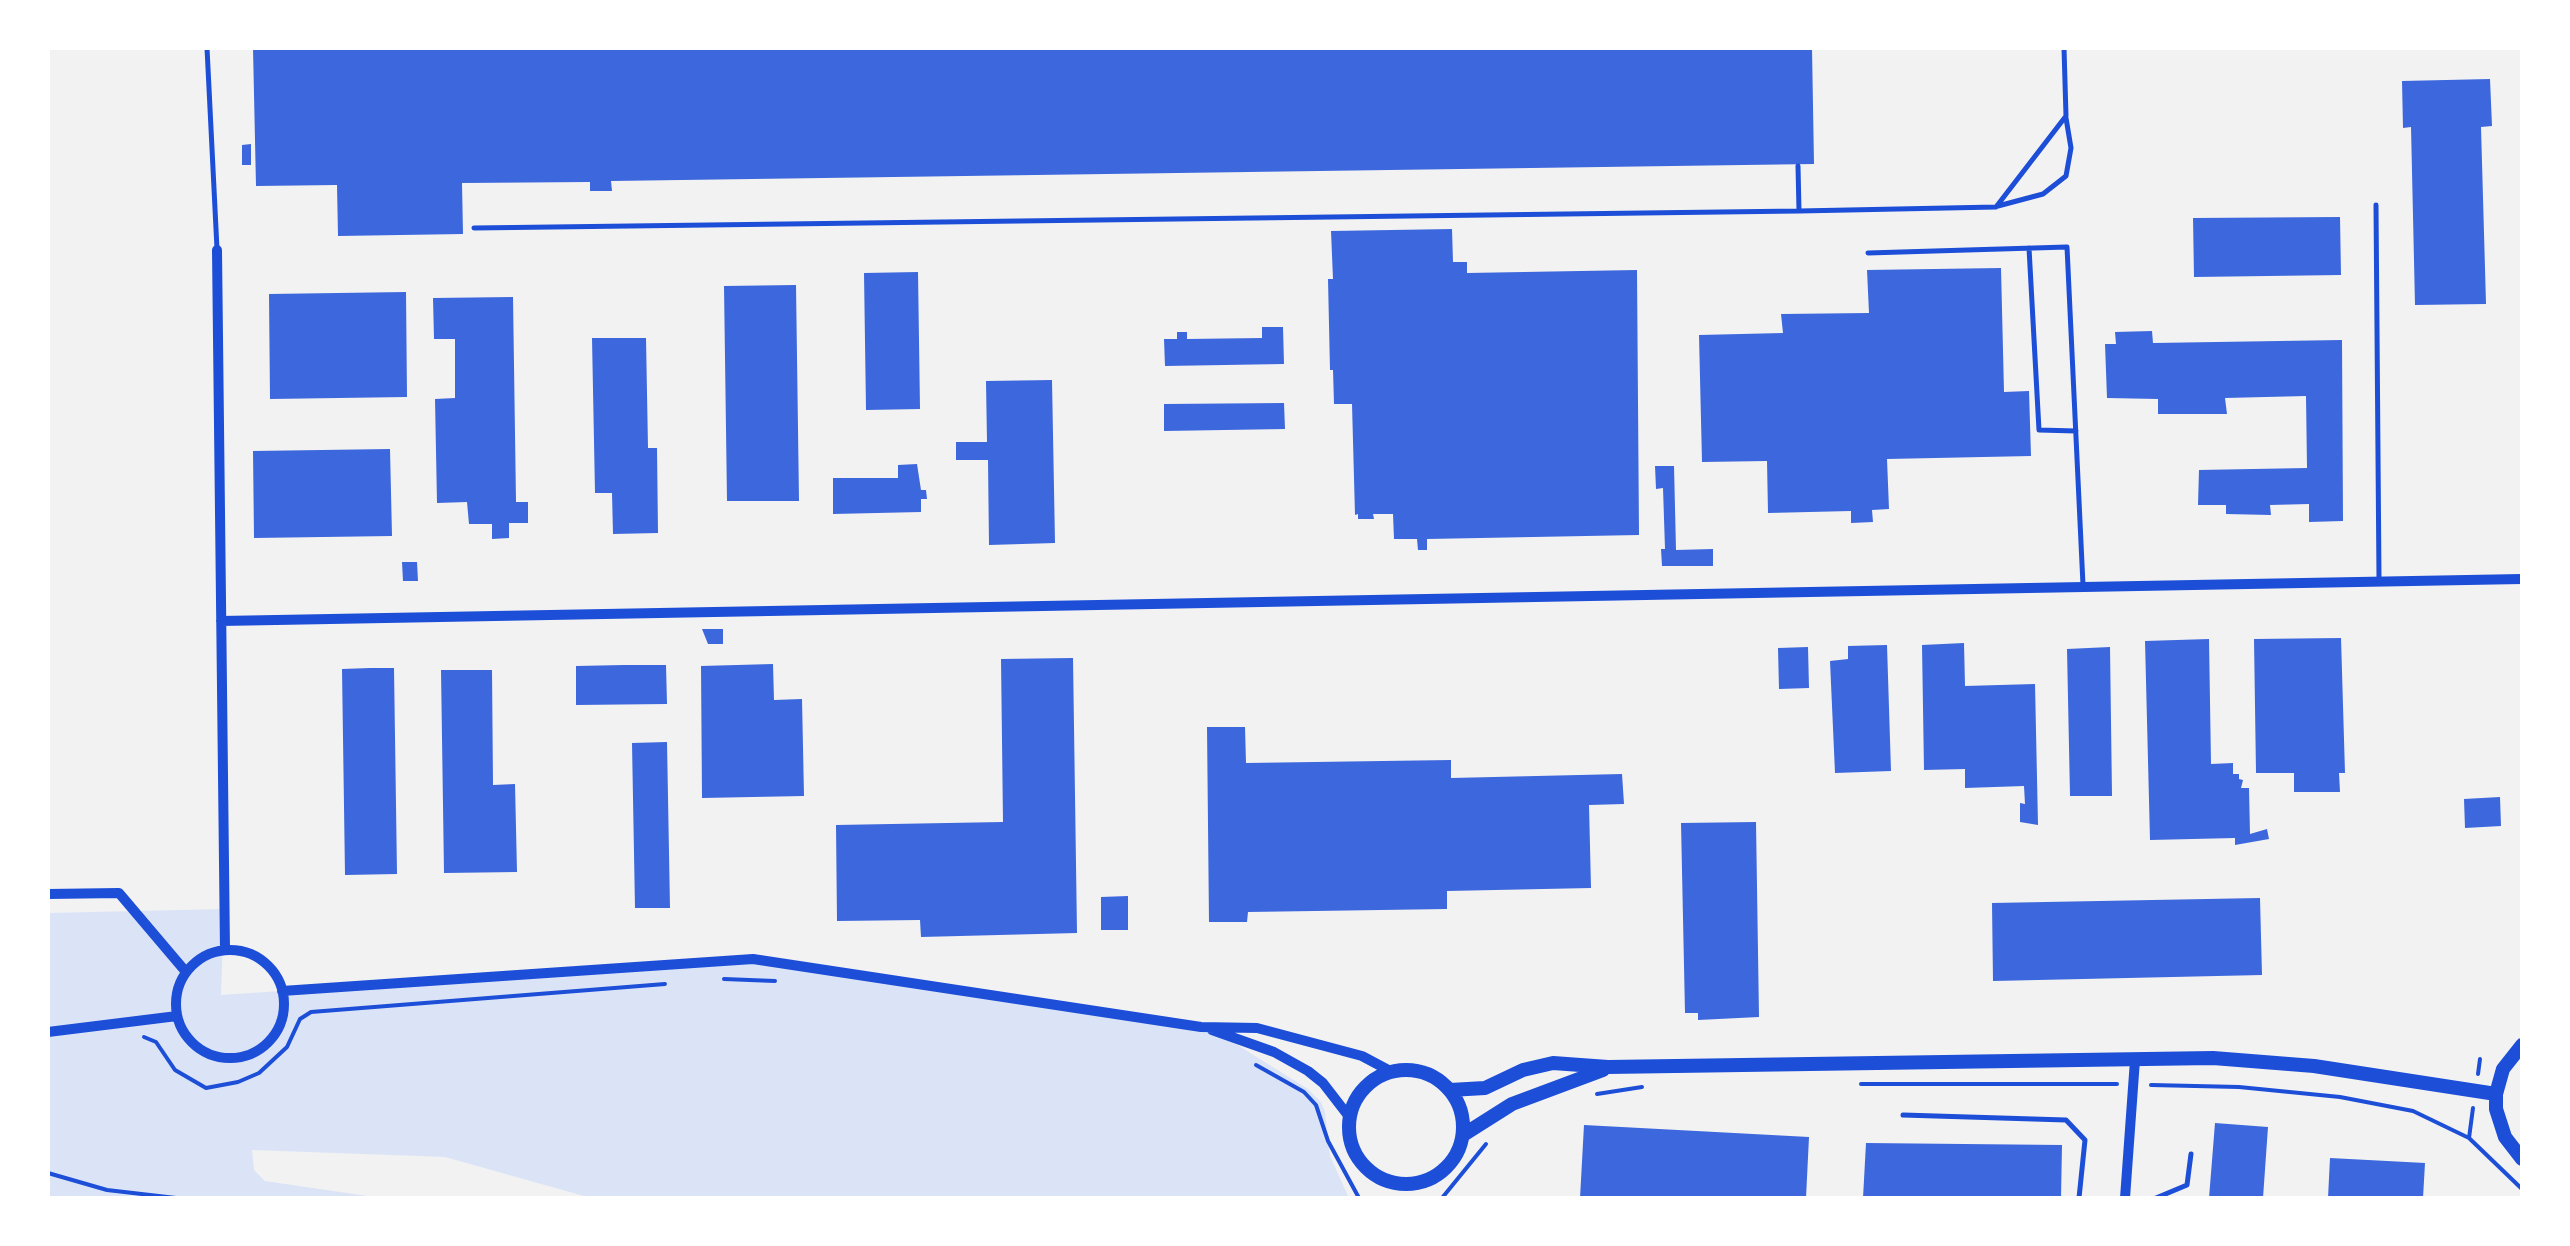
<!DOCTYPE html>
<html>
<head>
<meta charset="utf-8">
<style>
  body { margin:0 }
  #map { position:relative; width:2570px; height:1246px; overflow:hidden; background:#f2f2f2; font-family:"Crimson Pro",serif }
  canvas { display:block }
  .frame { position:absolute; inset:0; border:50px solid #fff; pointer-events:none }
</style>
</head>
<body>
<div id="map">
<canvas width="2570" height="1246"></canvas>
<div class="frame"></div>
</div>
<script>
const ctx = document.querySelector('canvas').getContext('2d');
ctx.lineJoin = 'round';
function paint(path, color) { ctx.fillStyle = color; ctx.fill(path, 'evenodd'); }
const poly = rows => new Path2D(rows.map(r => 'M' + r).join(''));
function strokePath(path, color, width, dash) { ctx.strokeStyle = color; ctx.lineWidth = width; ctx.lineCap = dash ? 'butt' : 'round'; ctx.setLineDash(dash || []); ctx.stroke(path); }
paint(poly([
  [224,909,221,995,753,959,1204,1024,1308,1089,1321,1102,1325,1112,1330,1156,1349,1198,591,1198,445,1157,252,1150,254,1170,265,1181,381,1198,48,1198,48,913]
]), '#dbe4f7');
paint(poly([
  [253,48,1812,48,1814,164,611,181,612,191,590,191,590,182,462,183,463,234,338,236,337,185,256,186],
  [2490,79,2492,126,2481,127,2486,304,2415,305,2411,127,2403,128,2402,81],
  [251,144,251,165,242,165,242,145],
  [2340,217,2341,275,2194,277,2193,218],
  [1452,229,1453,262,1467,262,1467,273,1637,270,1639,535,1427,539,1427,550,1418,550,1417,539,1394,539,1393,514,1373,514,1374,519,1358,519,1358,514,1355,515,1352,404,1334,404,1333,370,1330,370,1328,279,1333,279,1331,231],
  [2001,268,2004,392,2029,391,2031,456,1887,459,1889,509,1872,510,1873,522,1851,523,1851,511,1768,513,1767,461,1702,462,1699,335,1783,333,1781,314,1869,313,1867,270],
  [918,272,920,409,866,410,864,273],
  [796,285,799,501,727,501,724,286],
  [406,292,407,397,270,399,269,294],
  [513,297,516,502,528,502,528,523,509,523,509,538,492,539,492,524,469,524,467,502,437,503,435,399,455,398,455,339,434,339,433,298],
  [1262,327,1283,327,1284,364,1165,366,1164,339,1177,339,1177,332,1187,332,1187,339,1262,338],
  [2152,331,2153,343,2342,340,2343,521,2309,522,2309,504,2270,505,2271,515,2226,514,2226,505,2198,505,2199,470,2307,468,2306,396,2225,398,2227,414,2158,414,2158,399,2107,398,2105,344,2116,344,2115,332],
  [592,338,646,338,648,448,657,448,658,533,613,534,612,493,595,493],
  [1052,380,1055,543,989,545,988,460,956,460,956,442,987,442,986,381],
  [1284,403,1285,429,1164,431,1164,404],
  [390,449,392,536,254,538,253,451],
  [917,464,921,490,926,490,927,499,921,499,921,512,833,514,833,478,898,478,898,465],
  [1655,466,1674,466,1676,550,1713,549,1713,566,1662,566,1661,549,1665,549,1663,488,1656,489],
  [402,562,417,562,418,581,403,581],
  [702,629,723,629,723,644,708,644],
  [2341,638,2345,773,2339,773,2340,792,2294,792,2294,773,2256,773,2254,639],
  [2209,639,2211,764,2233,763,2233,774,2239,774,2239,779,2243,780,2241,788,2249,788,2250,834,2267,829,2269,839,2235,845,2235,838,2150,840,2145,641],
  [1964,643,1965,686,2035,684,2038,825,2020,822,2020,803,2025,804,2024,786,1965,788,1965,769,1924,770,1922,645],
  [1887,645,1891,771,1835,773,1830,661,1848,659,1848,646],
  [1808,647,1809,688,1779,689,1778,648],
  [2110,647,2112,796,2070,796,2067,649],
  [1073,658,1077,933,921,937,920,920,837,921,836,825,1003,822,1001,659],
  [773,664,774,700,802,699,804,796,702,798,701,666],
  [624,665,666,665,667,704,576,705,576,666],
  [370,668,394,668,397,874,345,875,342,669],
  [441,670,492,670,493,785,515,784,517,872,444,873],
  [1207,727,1245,727,1246,763,1451,760,1451,778,1622,774,1624,804,1589,805,1591,888,1447,891,1447,909,1248,912,1247,922,1209,922],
  [667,742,670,908,635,908,632,743],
  [2500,797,2501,826,2465,828,2464,799],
  [1756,822,1759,1017,1698,1020,1698,1013,1685,1013,1681,823],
  [1128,896,1128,930,1101,930,1101,897],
  [2260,898,2262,975,1993,981,1992,903],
  [2215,1123,2268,1127,2263,1198,2209,1198],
  [1584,1125,1809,1137,1806,1198,1580,1198],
  [1866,1143,2062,1145,2061,1198,1863,1198],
  [2330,1158,2425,1163,2423,1198,2328,1198]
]), '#3d67dc');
strokePath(poly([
  [724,979,775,981],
  [144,1037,156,1042,175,1070,206,1088,238,1082,259,1073,287,1047,300,1019,311,1012,665,984],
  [1256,1065,1304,1092,1316,1105,1328,1141,1359,1198],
  [2478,1074,2480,1059],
  [1861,1084,2117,1084],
  [2151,1085,2239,1087,2340,1097,2413,1111,2469,1138,2522,1189],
  [1597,1094,1642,1087],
  [2469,1138,2473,1108],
  [48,1173,107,1190,176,1198],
  [1442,1198,1486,1144]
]), '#1d4ed8', 4);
strokePath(poly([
  [207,48,217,249],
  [1798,166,1799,211,1996,207,2066,116,2064,48],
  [2376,205,2379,579],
  [1998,206,2043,194,2066,176,2071,148,2066,118],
  [474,228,1799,211],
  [2029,248,2039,430,2076,431],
  [1868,253,2067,247,2083,585],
  [1903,1115,2066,1120,2085,1140,2079,1198],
  [2156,1198,2187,1185,2191,1154]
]), '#1d4ed8', 5);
strokePath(poly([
  [217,250,225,950],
  [221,621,2522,579],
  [48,894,119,893,186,972],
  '176 1004a54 54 0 1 1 108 0a54 54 0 1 1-108 0Z',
  [282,991,753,959,1201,1027,1257,1028,1362,1056,1392,1072],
  [1212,1030,1274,1052,1308,1071,1323,1083,1350,1118],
  [48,1032,177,1016],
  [2125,1198,2135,1060]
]), '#1d4ed8', 10);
strokePath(poly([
  [2522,1045,2503,1069,2496,1094,2496,1109,2505,1137,2522,1159],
  '1349 1127a57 57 0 1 1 114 0a57 57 0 1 1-114 0Z',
  [1450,1090,1485,1088,1523,1070,1553,1063,1608,1067,2213,1058,2314,1066,2496,1094],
  [1463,1135,1512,1104,1603,1070]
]), '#1d4ed8', 14);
</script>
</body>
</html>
